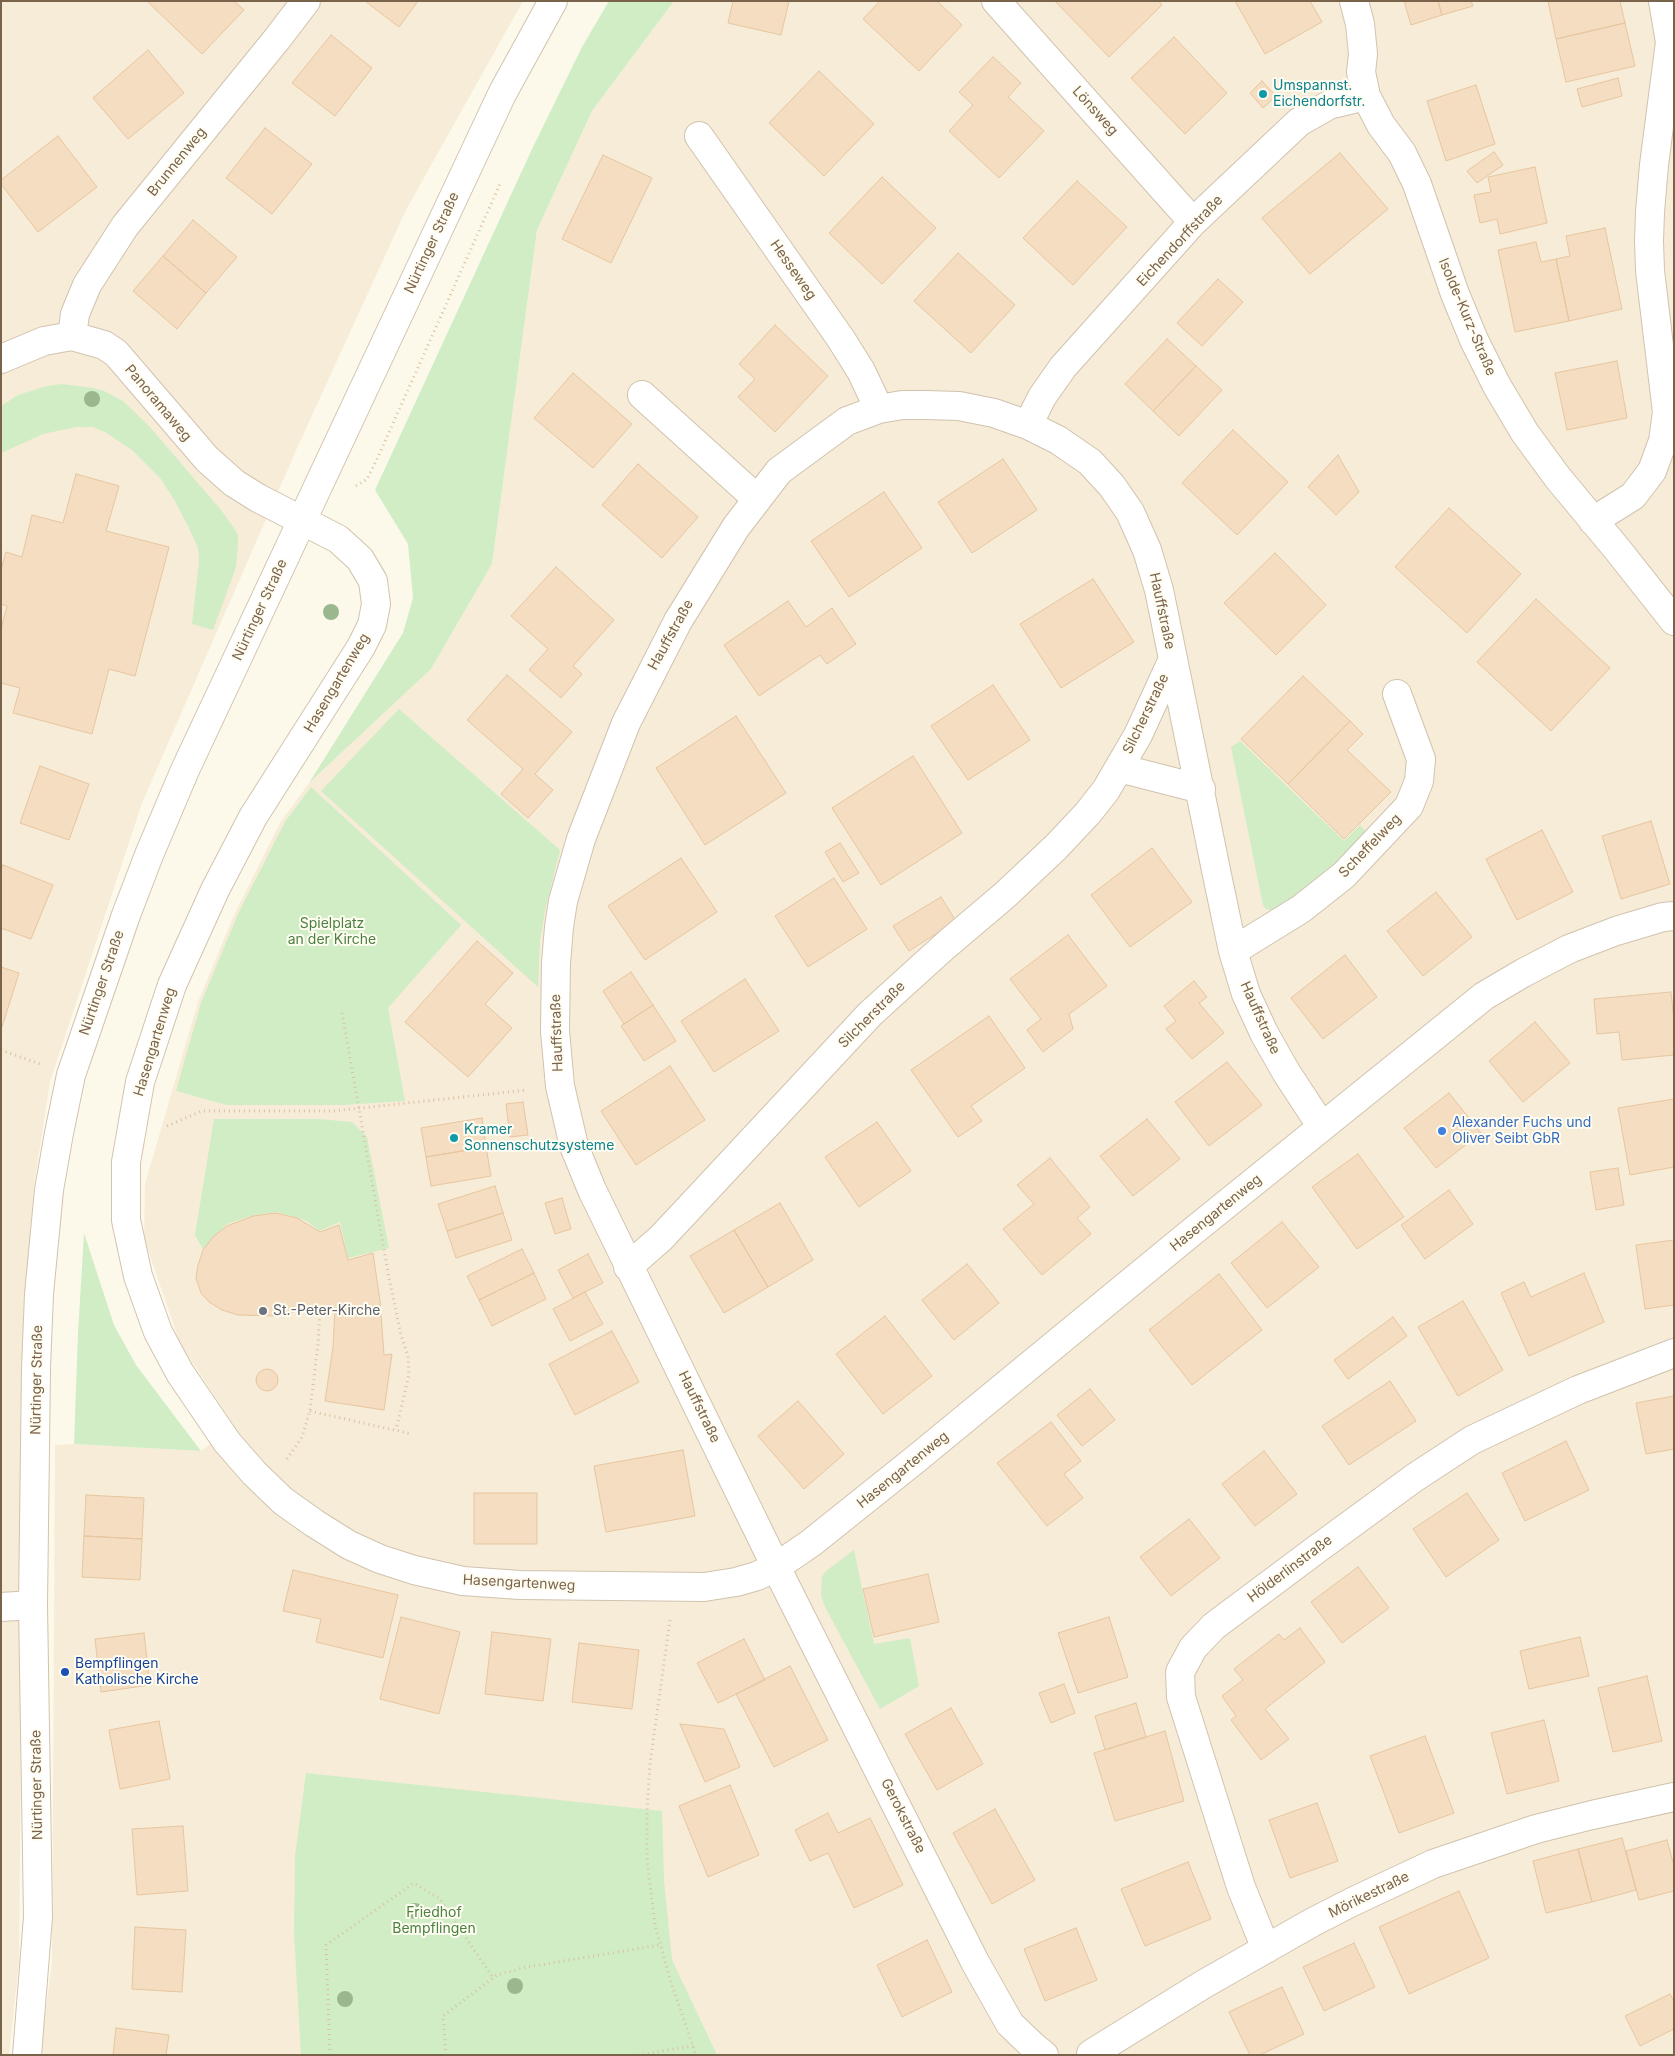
<!DOCTYPE html>
<html>
<head>
<meta charset="utf-8">
<style>
  body { margin:0 }
  #map { position:relative; width:1675px; height:2056px; overflow:hidden; background:#fdf9ea; font-family:Inter,sans-serif }
  canvas { display:block }
  .frame { position:absolute; inset:0; border:2px solid #7a634b; pointer-events:none }
</style>
</head>
<body>
<div id="map">
<canvas width="1675" height="2056"></canvas>
<div class="frame"></div>
</div>
<script>
const ctx = document.querySelector('canvas').getContext('2d');
ctx.lineJoin = 'round';
function paint(path, color) { ctx.fillStyle = color; ctx.fill(path, 'evenodd'); }
const poly = rows => new Path2D(rows.map(r => 'M' + r).join(''));
function strokePath(path, color, width, dash) { ctx.strokeStyle = color; ctx.lineWidth = width; ctx.lineCap = dash ? 'butt' : 'round'; ctx.setLineDash(dash || []); ctx.stroke(path); }
function drawText(font, color, halo, rows, align = 'center') {
  ctx.font = font + ' Inter,sans-serif'; ctx.lineWidth = 4; ctx.setLineDash([]); ctx.textBaseline = 'middle'; ctx.strokeStyle = halo; ctx.fillStyle = color; for (const [text, x, y, turn = 0] of rows) {
    ctx.save(); ctx.translate(x, y); ctx.rotate((+turn || 0) * Math.PI / 180); ctx.textAlign = isNaN(turn) ? turn : align; if (halo) ctx.strokeText(text, 0, 0); ctx.fillText(text, 0, 0); ctx.restore();
  }
}
paint(poly([
  [1,1,523,1,406,210,298,446,142,803,50,1082,34,1186,25,1295,19,1961,9,2055,1,2055],
  [674,1,1674,1,1674,2055,40,2055,52,1962,55,1445,74,1444,201,1451,234,1425,180,1344,144,1238,145,1184,188,1036,198,1002,234,915,280,823,309,783,431,669,492,564,537,230,592,111]
]), '#f6ecd8');
paint(poly([
  [609,1,674,1,592,111,537,230,492,564,431,669,309,783,403,633,413,598,408,544,375,490,533,147,582,47],
  [62,384,93,388,104,391,123,401,148,425,221,510,234,528,238,535,238,544,236,567,213,630,192,624,199,562,198,548,188,526,175,501,161,479,132,450,105,432,93,427,76,427,43,434,1,453,1,406,18,395,47,386],
  [399,709,560,850,545,910,540,941,538,987,321,791],
  [1240,741,1344,841,1360,825,1368,834,1340,866,1279,907,1271,910,1266,909,1263,905,1231,747],
  [311,787,461,925,388,1008,405,1101,343,1105,227,1105,176,1091,201,1003,238,914,285,822],
  [214,1119,318,1119,352,1122,367,1137,389,1248,348,1258,340,1222,319,1231,307,1221,277,1212,254,1215,227,1224,203,1249,195,1235],
  [84,1233,114,1325,136,1365,201,1451,74,1444,78,1333],
  [854,1550,874,1644,910,1638,919,1686,880,1709,825,1607,821,1595,822,1577,826,1571],
  [306,1773,662,1811,664,1881,672,1960,717,2055,301,2055,294,1933,295,1856]
]), '#d0edc6');
const building = poly([
  [147,1,234,1,244,10,202,54,147,1],
  [365,1,418,1,399,27,365,1],
  [733,1,789,1,781,35,728,23,733,1],
  [880,1,937,1,962,25,919,71,863,19,880,1],
  [1055,1,1159,1,1162,5,1109,57,1055,1],
  [1235,1,1310,1,1322,22,1265,54,1235,1],
  [1404,1,1438,1,1442,15,1411,25,1404,1],
  [1438,1,1471,1,1473,6,1442,15,1438,1],
  [1548,1,1620,1,1625,23,1556,39,1548,1],
  [1625,23,1635,66,1566,82,1556,39,1625,23],
  [331,35,372,68,335,116,292,83,331,35],
  [1174,37,1227,93,1185,134,1131,78,1174,37],
  [148,50,184,93,128,139,93,98,148,50],
  [993,57,1021,83,1008,97,1044,131,999,178,949,131,973,105,959,92,993,57],
  [819,71,874,124,824,176,769,123,819,71],
  [1618,78,1622,96,1582,107,1577,89,1618,78],
  [1262,81,1276,96,1263,108,1250,93,1262,81],
  [1476,85,1495,144,1446,161,1427,101,1476,85],
  [265,128,312,164,272,214,226,178,265,128],
  [58,136,97,187,38,232,1,184,1,180,58,136],
  [1494,152,1503,165,1477,183,1467,171,1494,152],
  [1340,153,1388,209,1310,274,1262,218,1340,153],
  [603,155,652,178,611,263,562,239,603,155],
  [1535,167,1547,223,1500,234,1497,219,1480,223,1474,195,1491,192,1488,177,1535,167],
  [882,177,936,228,882,284,829,233,882,177],
  [1077,181,1127,227,1073,285,1023,238,1077,181],
  [193,220,237,257,206,293,163,256,193,220],
  [1605,228,1622,309,1569,321,1556,259,1570,256,1566,236,1605,228],
  [1536,242,1541,262,1556,259,1569,321,1515,332,1498,250,1536,242],
  [958,253,1015,305,971,353,914,301,958,253],
  [163,256,206,293,177,329,133,291,163,256],
  [1218,279,1243,302,1202,346,1177,323,1218,279],
  [775,325,828,376,775,432,738,397,755,379,739,364,775,325],
  [1167,339,1196,366,1153,411,1125,384,1167,339],
  [1617,361,1627,418,1567,430,1555,373,1617,361],
  [1196,366,1222,390,1179,436,1153,411,1196,366],
  [573,373,632,424,593,468,534,418,573,373],
  [1233,430,1288,482,1237,535,1182,483,1233,430],
  [1338,455,1359,492,1336,515,1308,487,1338,455],
  [1003,459,1037,510,972,553,938,502,1003,459],
  [638,464,698,517,662,558,602,505,638,464],
  [76,474,119,486,106,531,169,547,135,676,109,669,92,734,13,713,20,688,1,683,1,629,7,606,1,604,1,570,6,552,22,557,32,515,63,523,76,474],
  [884,492,922,548,849,597,811,541,884,492],
  [1449,508,1521,574,1467,633,1395,567,1449,508],
  [1275,553,1326,605,1276,655,1224,603,1275,553],
  [556,567,614,620,573,666,582,674,561,698,529,670,548,649,511,616,556,567],
  [1093,579,1134,642,1061,688,1020,624,1093,579],
  [1536,599,1610,668,1551,731,1477,662,1536,599],
  [788,601,806,627,832,608,856,644,827,664,820,655,759,696,724,645,788,601],
  [507,675,572,732,535,774,553,790,528,818,501,794,523,769,467,720,507,675],
  [1303,676,1350,721,1288,784,1241,739,1303,676],
  [993,685,1030,740,968,780,931,726,993,685],
  [736,716,786,793,705,845,656,768,736,716],
  [1350,721,1363,734,1347,750,1391,792,1344,839,1288,784,1350,721],
  [913,756,962,833,881,885,832,808,913,756],
  [40,766,89,784,69,840,20,823,40,766],
  [1651,821,1670,884,1621,899,1602,836,1651,821],
  [1542,830,1573,892,1517,920,1486,859,1542,830],
  [840,843,859,873,843,882,825,852,840,843],
  [1152,848,1192,902,1130,947,1091,895,1152,848],
  [681,858,717,912,645,960,608,906,681,858],
  [3,865,53,885,31,939,1,928,1,869,3,865],
  [834,878,867,929,808,967,775,916,834,878],
  [1436,892,1472,937,1423,976,1387,931,1436,892],
  [941,897,956,921,909,951,893,926,941,897],
  [1068,935,1107,986,1069,1014,1073,1029,1043,1052,1027,1030,1041,1019,1010,979,1068,935],
  [477,941,513,973,485,1004,512,1028,468,1077,405,1022,477,941],
  [1345,955,1377,997,1323,1039,1291,998,1345,955],
  [1,967,19,973,2,1027,1,1027,1,967],
  [631,972,653,1005,624,1024,603,991,631,972],
  [745,979,779,1031,714,1072,681,1021,745,979],
  [1194,981,1207,997,1199,1003,1224,1033,1192,1059,1166,1029,1176,1021,1164,1006,1194,981],
  [1671,992,1674,1020,1674,1055,1622,1060,1619,1032,1597,1034,1594,999,1671,992],
  [653,1005,676,1041,644,1061,621,1026,653,1005],
  [989,1016,1025,1068,971,1106,982,1121,958,1137,911,1070,989,1016],
  [1535,1022,1570,1063,1523,1102,1489,1061,1535,1022],
  [1227,1062,1262,1105,1209,1146,1175,1102,1227,1062],
  [670,1066,705,1120,636,1165,601,1111,670,1066],
  [1449,1093,1481,1133,1436,1168,1404,1128,1449,1093],
  [1674,1099,1674,1167,1630,1175,1618,1108,1674,1099],
  [523,1102,528,1135,510,1137,506,1104,523,1102],
  [482,1118,486,1147,426,1157,421,1128,482,1118],
  [1147,1119,1180,1159,1133,1196,1100,1156,1147,1119],
  [877,1122,911,1171,859,1207,825,1157,877,1122],
  [486,1147,491,1176,431,1186,426,1157,486,1147],
  [1358,1154,1404,1217,1357,1249,1312,1187,1358,1154],
  [1050,1158,1090,1207,1077,1218,1091,1234,1042,1275,1003,1229,1034,1204,1017,1185,1050,1158],
  [1618,1168,1624,1205,1596,1210,1590,1172,1618,1168],
  [495,1186,503,1213,447,1231,438,1204,495,1186],
  [1449,1190,1473,1224,1425,1259,1401,1225,1449,1190],
  [562,1198,571,1229,555,1234,545,1203,562,1198],
  [780,1203,813,1260,768,1287,734,1230,780,1203],
  [276,1213,297,1218,320,1232,339,1225,348,1260,373,1253,380,1301,384,1355,392,1354,384,1410,325,1401,333,1347,335,1309,320,1310,309,1308,278,1316,238,1315,222,1310,209,1302,201,1293,196,1278,198,1265,203,1250,213,1237,227,1226,253,1216,276,1213],
  [503,1213,512,1240,456,1258,447,1231,503,1213],
  [1282,1222,1319,1267,1267,1308,1231,1263,1282,1222],
  [734,1230,768,1287,724,1313,690,1256,734,1230],
  [1674,1240,1674,1305,1645,1309,1636,1245,1674,1240],
  [522,1249,534,1273,479,1300,467,1276,522,1249],
  [588,1254,603,1283,573,1298,558,1270,588,1254],
  [967,1264,999,1303,954,1340,922,1300,967,1264],
  [534,1273,546,1299,492,1326,479,1300,534,1273],
  [1584,1273,1604,1322,1529,1356,1501,1293,1524,1282,1531,1297,1584,1273],
  [1219,1274,1262,1330,1192,1385,1149,1330,1219,1274],
  [585,1292,603,1324,570,1341,553,1309,585,1292],
  [1463,1301,1503,1370,1458,1396,1418,1327,1463,1301],
  [885,1316,932,1376,883,1414,836,1354,885,1316],
  [1393,1317,1407,1336,1348,1379,1334,1360,1393,1317],
  [612,1331,639,1382,575,1415,549,1364,612,1331],
  '256 1380a11 11 0 1 1 22 0a11 11 0 1 1-22 0Z',
  [1390,1381,1416,1421,1349,1465,1322,1426,1390,1381],
  [1090,1389,1115,1420,1082,1446,1057,1415,1090,1389],
  [1674,1396,1674,1449,1646,1454,1636,1403,1674,1396],
  [798,1401,844,1454,804,1489,758,1436,798,1401],
  [1051,1422,1081,1461,1064,1474,1083,1498,1047,1526,997,1463,1051,1422],
  [1566,1441,1589,1490,1525,1521,1502,1473,1566,1441],
  [683,1450,695,1516,606,1532,594,1466,683,1450],
  [1264,1451,1297,1494,1255,1526,1222,1484,1264,1451],
  [474,1493,537,1493,537,1544,474,1544,474,1493],
  [1467,1493,1499,1540,1446,1577,1413,1529,1467,1493],
  [86,1495,144,1498,142,1539,84,1536,86,1495],
  [1189,1519,1220,1558,1171,1596,1140,1557,1189,1519],
  [84,1536,142,1539,140,1580,82,1577,84,1536],
  [1358,1567,1389,1608,1342,1643,1311,1602,1358,1567],
  [293,1570,398,1595,383,1658,316,1642,321,1619,283,1611,293,1570],
  [928,1574,939,1622,874,1637,863,1589,928,1574],
  [401,1617,460,1632,439,1714,380,1699,401,1617],
  [1109,1617,1128,1677,1078,1693,1058,1633,1109,1617],
  [1300,1628,1325,1662,1265,1709,1289,1739,1261,1760,1231,1720,1236,1716,1222,1696,1243,1680,1234,1669,1279,1634,1284,1640,1300,1628],
  [492,1632,551,1639,543,1701,485,1694,492,1632],
  [144,1633,150,1685,101,1692,95,1639,144,1633],
  [1580,1637,1589,1676,1529,1689,1520,1651,1580,1637],
  [744,1639,765,1680,718,1703,697,1663,744,1639],
  [579,1643,639,1650,632,1709,572,1702,579,1643],
  [790,1666,828,1740,774,1767,736,1694,790,1666],
  [1647,1676,1662,1741,1613,1752,1598,1688,1647,1676],
  [1064,1684,1075,1713,1051,1723,1039,1693,1064,1684],
  [1136,1703,1146,1737,1105,1750,1095,1716,1136,1703],
  [951,1708,983,1764,937,1790,905,1734,951,1708],
  [1544,1720,1559,1781,1507,1794,1491,1733,1544,1720],
  [159,1721,170,1779,120,1789,109,1730,159,1721],
  [680,1724,724,1729,740,1767,705,1782,680,1724],
  [1165,1731,1184,1801,1115,1821,1094,1753,1165,1731],
  [1425,1736,1454,1813,1399,1833,1370,1756,1425,1736],
  [730,1785,759,1855,708,1877,679,1806,730,1785],
  [1317,1803,1338,1861,1290,1878,1269,1820,1317,1803],
  [995,1809,1035,1880,992,1904,953,1833,995,1809],
  [828,1813,838,1833,870,1818,903,1885,854,1908,828,1853,810,1861,795,1830,828,1813],
  [183,1826,188,1891,137,1895,132,1829,183,1826],
  [1622,1838,1636,1890,1592,1902,1578,1849,1622,1838],
  [1667,1840,1674,1866,1674,1891,1639,1900,1626,1851,1667,1840],
  [1578,1849,1592,1902,1546,1913,1533,1861,1578,1849],
  [1188,1862,1211,1919,1145,1946,1121,1889,1188,1862],
  [1459,1891,1489,1958,1409,1994,1379,1927,1459,1891],
  [135,1927,186,1930,182,1992,132,1989,135,1927],
  [1076,1928,1097,1980,1045,2001,1024,1949,1076,1928],
  [927,1940,952,1992,902,2017,877,1965,927,1940],
  [1354,1943,1375,1987,1324,2011,1303,1967,1354,1943],
  [1282,1987,1304,2034,1260,2055,1250,2055,1229,2012,1282,1987],
  [1670,1994,1674,2001,1674,2029,1640,2046,1625,2016,1670,1994],
  [116,2028,169,2035,166,2055,113,2055,116,2028]
]);
paint(building, '#f4ddc0');
strokePath(building, '#e8c69f', 1);
const minor = poly([
  [996,1,1193,222],
  [1354,1,1360,24,1363,54,1361,72,1366,96,1381,125,1402,153,1417,184,1455,294,1474,340,1497,386,1525,433,1558,478,1617,549,1674,621],
  [699,136,841,339,861,371,879,409],
  [72,336,75,314,87,285,125,226,277,39,306,1],
  [1,359,44,341,72,336,104,345,116,353,207,459,234,483,258,498,338,539,360,559,373,581,376,604,372,625,361,647,253,817,215,890,172,985,140,1082,126,1162,126,1220,138,1276,158,1332,180,1373,227,1442,254,1473,283,1501,314,1523,349,1545,380,1559,414,1570,463,1581,520,1585,704,1587,736,1582,757,1576,776,1567,811,1543,916,1459,1187,1236,1484,996,1523,973,1569,949,1616,931,1663,917,1674,916],
  [642,395,756,498],
  [1028,425,1042,397,1063,367,1193,222,1299,122,1329,105,1366,96],
  [1593,521,1633,496,1652,471,1663,441,1667,412,1650,271,1649,241,1650,212,1654,165,1670,42,1663,1],
  [1119,768,1201,789],
  [1233,951,1301,909,1344,875,1409,806,1419,781,1421,759,1397,694],
  [628,1267,661,1238,691,1206,870,1014,946,945,1005,895,1056,847,1088,813,1106,790,1138,735,1173,659],
  [1,1607,33,1605],
  [1266,1949,1241,1887,1181,1697,1180,1672,1193,1648,1214,1626,1317,1549,1414,1478,1472,1440,1578,1390,1674,1353],
  [1091,2054,1204,1984,1313,1922,1352,1902,1433,1864,1536,1829,1592,1815,1674,1797],
  [1044,2055,1033,2046,1010,2024,975,1962,776,1567,592,1190,574,1146,560,1086,555,1031,556,963,559,927,563,901,581,839,626,723,678,621,736,527,779,471,847,421,879,409,902,405,926,405,959,406,994,413,1028,425,1058,440,1090,462,1112,486,1130,512,1147,550,1159,590,1217,875,1233,951,1246,994,1264,1033,1286,1072,1322,1127]
]);
const tertiary = poly([
  [27,2055,38,1917,33,1605,36,1368,39,1294,49,1190,59,1133,71,1075,126,915,149,855,185,770,502,94,553,1]
]);
strokePath(minor, '#d1c3ae', 30);
strokePath(tertiary, '#d1c3ae', 30);
strokePath(poly([
  [356,486,367,479,378,457,500,184],
  [342,1013,389,1278,401,1335,408,1356,409,1375,396,1430],
  [1,1050,40,1064],
  [167,1126,202,1111,333,1111,527,1090],
  [310,1411,412,1434],
  [287,1459,302,1437,310,1411,318,1344,320,1310],
  [670,1620,650,1763,647,1810,647,1860,655,1925,670,1979,696,2055],
  [330,2055,326,1945,414,1883,440,1899,493,1978],
  [446,2055,443,2016,497,1975,527,1967,660,1945],
  [638,2055,693,2046]
]), '#dac1a2', 3, [1, 4]);
strokePath(minor, '#fff', 28);
strokePath(tertiary, '#fff', 28);
ctx.fillStyle = '#9bb78e';
for (const [x, y] of [
  [92,399],
  [331,612],
  [415,1911],
  [515,1986],
  [345,1999]
]) { ctx.beginPath(); ctx.arc(x, y, 8, 0, 2 * Math.PI); ctx.fill(); }
for (const [x, y, r, color] of [
  [1263,94,5,"#0f9aa8"],
  [1442,1131,5,"#3f7fe0"],
  [454,1138,5,"#0f9aa8"],
  [263,1311,5,"#6b7280"],
  [65,1672,5,"#1a4fb4"]
]) { const dot = new Path2D(); dot.arc(x, y, r, 0, 2 * Math.PI); ctx.fillStyle = color; ctx.fill(dot); strokePath(dot, '#fffcf1', 2); }
drawText('14px', '#0d838f', '#fffcf1', [
  ["Umspannst.",1273,86],
  ["Eichendorfstr.",1273,102],
  ["Kramer",464,1130],
  ["Sonnenschutzsysteme",464,1146]
], 'left');
drawText('14px', '#7a634b', '#fffcf1', [
  ["Lönsweg",1095,111,48],
  ["Brunnenweg",177,162,-51],
  ["Eichendorffstraße",1180,241,-47],
  ["Nürtinger Straße",432,243,-65],
  ["Hesseweg",793,270,55],
  ["Isolde-Kurz-Straße",1467,317,67],
  ["Panoramaweg",158,403,50],
  ["Nürtinger Straße",260,610,-65],
  ["Hauffstraße",1162,611,78],
  ["Hauffstraße",671,635,-61],
  ["Hasengartenweg",337,683,-59],
  ["Silcherstraße",1146,714,-64],
  ["Scheffelweg",1370,846,-46],
  ["Nürtinger Straße",102,983,-71],
  ["Silcherstraße",872,1015,-45],
  ["Hauffstraße",1260,1018,66],
  ["Hauffstraße",557,1033,-92],
  ["Hasengartenweg",155,1042,-73],
  ["Hasengartenweg",1216,1213,-39],
  ["Nürtinger Straße",37,1380,-89],
  ["Hauffstraße",699,1407,64],
  ["Hasengartenweg",903,1470,-39],
  ["Hölderlinstraße",1290,1569,-37],
  ["Hasengartenweg",519,1583,3],
  ["Nürtinger Straße",37,1785,-91],
  ["Gerokstraße",903,1816,63],
  ["Mörikestraße",1369,1895,-26]
]);
drawText('14px', '#4b8142', '#fffcf1', [
  ["Spielplatz",332,924],
  ["an der Kirche",332,940],
  ["Friedhof",434,1913],
  ["Bempflingen",434,1929]
]);
drawText('14px', '#366cbe', '#fffcf1', [
  ["Alexander Fuchs und",1452,1123],
  ["Oliver Seibt GbR",1452,1139]
], 'left');
drawText('14px', '#5b616d', '#fffcf1', [
  ["St.-Peter-Kirche",273,1311]
], 'left');
drawText('14px', '#164399', '#fffcf1', [
  ["Bempflingen",75,1664],
  ["Katholische Kirche",75,1680]
], 'left');
</script>
</body>
</html>
